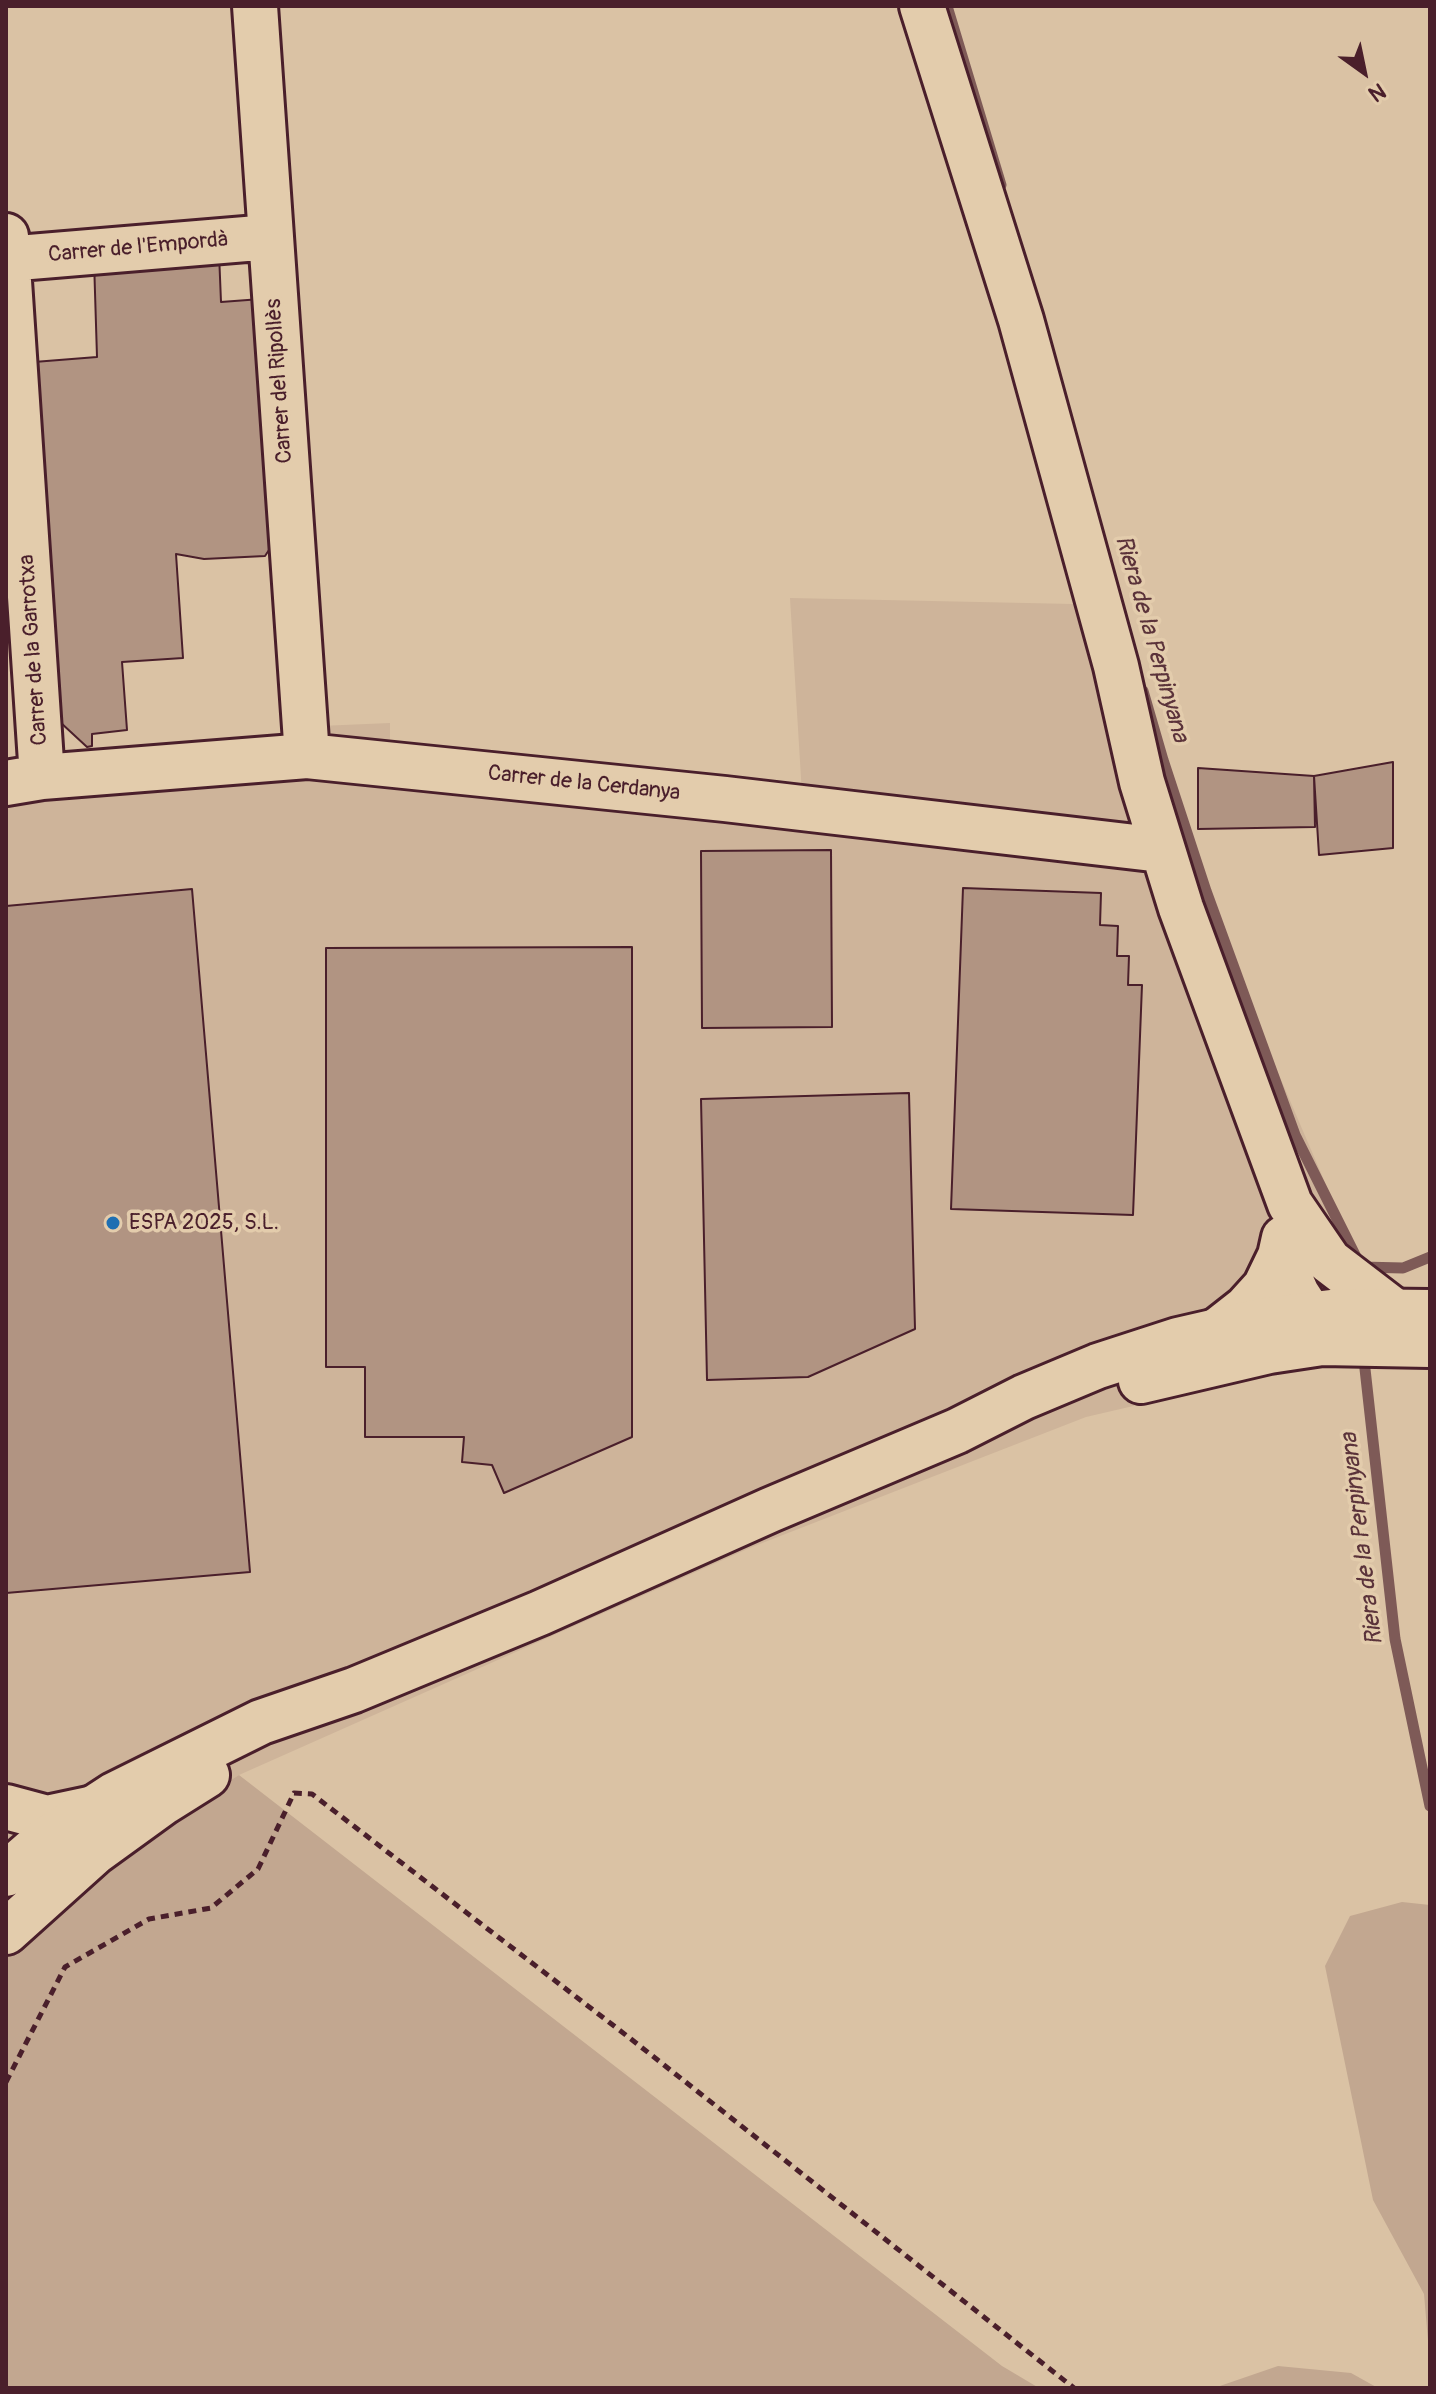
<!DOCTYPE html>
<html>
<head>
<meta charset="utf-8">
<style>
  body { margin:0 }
  #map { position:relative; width:1436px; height:2394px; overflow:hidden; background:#dac2a4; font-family:Pangolin,sans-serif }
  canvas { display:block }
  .frame { position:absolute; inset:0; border:8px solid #4a1f2b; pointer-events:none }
  .north { position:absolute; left:1324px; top:32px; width:80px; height:80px; -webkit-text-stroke:6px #e3ccac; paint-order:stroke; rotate:147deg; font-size:22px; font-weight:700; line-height:32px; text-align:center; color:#4a1f2b }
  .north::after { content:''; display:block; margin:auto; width:28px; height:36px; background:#4a1f2b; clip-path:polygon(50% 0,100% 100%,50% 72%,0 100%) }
</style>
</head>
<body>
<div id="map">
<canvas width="1436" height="2394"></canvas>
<div class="frame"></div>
<div class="north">N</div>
</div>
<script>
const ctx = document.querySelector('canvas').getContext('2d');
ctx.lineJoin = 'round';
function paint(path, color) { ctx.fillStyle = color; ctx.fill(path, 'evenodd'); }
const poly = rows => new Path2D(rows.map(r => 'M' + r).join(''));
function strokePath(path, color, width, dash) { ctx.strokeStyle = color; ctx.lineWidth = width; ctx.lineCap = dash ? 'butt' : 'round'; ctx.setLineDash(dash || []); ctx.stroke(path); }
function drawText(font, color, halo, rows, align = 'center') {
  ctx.font = font + ' Pangolin,sans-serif'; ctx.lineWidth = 7; ctx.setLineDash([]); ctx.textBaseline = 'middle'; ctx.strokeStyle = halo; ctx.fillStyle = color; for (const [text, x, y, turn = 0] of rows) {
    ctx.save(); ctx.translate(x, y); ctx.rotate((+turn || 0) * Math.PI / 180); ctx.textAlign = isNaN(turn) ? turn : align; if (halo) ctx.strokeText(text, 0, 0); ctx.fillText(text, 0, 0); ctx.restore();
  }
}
paint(poly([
  [790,598,1120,605,1151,723,1207,907,1348,1236,1327,1361,1086,1417,752,1547,239,1775,168,1819,6,1952,6,770,279,746,320,726,390,723,390,746,802,794]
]), '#ceb49a');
paint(poly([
  [239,1775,1002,2366,1039,2388,6,2388,6,1952,168,1819],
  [1402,1902,1430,1905,1430,2364,1424,2294,1373,2200,1325,1966,1350,1916],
  [1278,2366,1351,2373,1378,2388,1214,2388]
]), '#c2a790');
strokePath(poly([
  [947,6,1001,185],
  [1143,691,1163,760,1206,891,1295,1135,1361,1267,1403,1268,1430,1257],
  [1364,1360,1395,1639,1430,1806]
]), '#7e5a57', 11);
const building = poly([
  [219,253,221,302,261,299,271,547,265,556,204,559,176,554,183,658,122,662,127,730,92,734,92,746,87,747,60,722,34,362,97,357,94,260,219,253],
  [1393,762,1393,848,1319,855,1314,776,1393,762],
  [1198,768,1314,776,1315,827,1198,829,1198,768],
  [831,850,832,1027,702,1028,701,851,831,850],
  [963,888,1101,893,1100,925,1118,926,1117,956,1129,956,1128,985,1142,985,1133,1215,951,1209,963,888],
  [192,889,250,1572,6,1593,6,906,192,889],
  [632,947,632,1437,504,1493,492,1465,462,1462,464,1437,365,1437,365,1367,326,1367,326,948,632,947],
  [909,1093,915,1329,808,1377,707,1380,701,1099,909,1093]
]);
paint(building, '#b19482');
strokePath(building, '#4a1f2b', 2);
const minor = poly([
  [255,6,307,756],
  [922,6,1021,320,1116,666,1142,782,1181,908,1290,1204,1329,1261,1393,1310],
  [6,236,42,777],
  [6,259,270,237],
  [6,783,42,777,307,756,725,799,1161,850],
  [1280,1256,1297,1294,1310,1314,1344,1326],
  [1218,1330,1246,1308,1265,1287,1280,1256,1284,1238],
  [6,1807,47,1818,94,1808]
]);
const major = poly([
  [1141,1381,1269,1351,1322,1343,1430,1345],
  [6,1874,45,1840,114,1795,261,1722,354,1690,540,1613,770,1510,957,1431,1024,1397,1098,1366,1178,1340,1265,1320,1339,1311,1430,1312],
  [6,1932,95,1852,164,1802,207,1775]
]);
strokePath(minor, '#4a1f2b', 50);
strokePath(major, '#4a1f2b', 50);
strokePath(poly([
  [6,2082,65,1967,149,1919,211,1908,258,1869,294,1793,312,1794,631,2039,1074,2388]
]), '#4a1f2b', 5, [8, 6]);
strokePath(minor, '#e3ccac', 44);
strokePath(major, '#e3ccac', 44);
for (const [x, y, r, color] of [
  [113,1223,8,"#1f6fb2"]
]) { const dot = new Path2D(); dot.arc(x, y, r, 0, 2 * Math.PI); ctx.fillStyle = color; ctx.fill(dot); strokePath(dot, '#e3ccac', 3); }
drawText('22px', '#4a1f2b', '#e3ccac', [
  ["Carrer de l'Empordà",138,248,-5],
  ["Carrer del Ripollès",280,381,-94],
  ["Carrer de la Garrotxa",34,650,-94],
  ["Carrer de la Cerdanya",584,784,6]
]);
drawText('22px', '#4a1f2b', '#e3ccac', [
  ["ESPA 2025, S.L.",129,1223]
], 'left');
drawText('italic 24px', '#5b333a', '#e3ccac', [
  ["Riera de la Perpinyana",1151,639,74],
  ["Riera de la Perpinyana",1363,1539,-97]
]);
</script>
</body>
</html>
